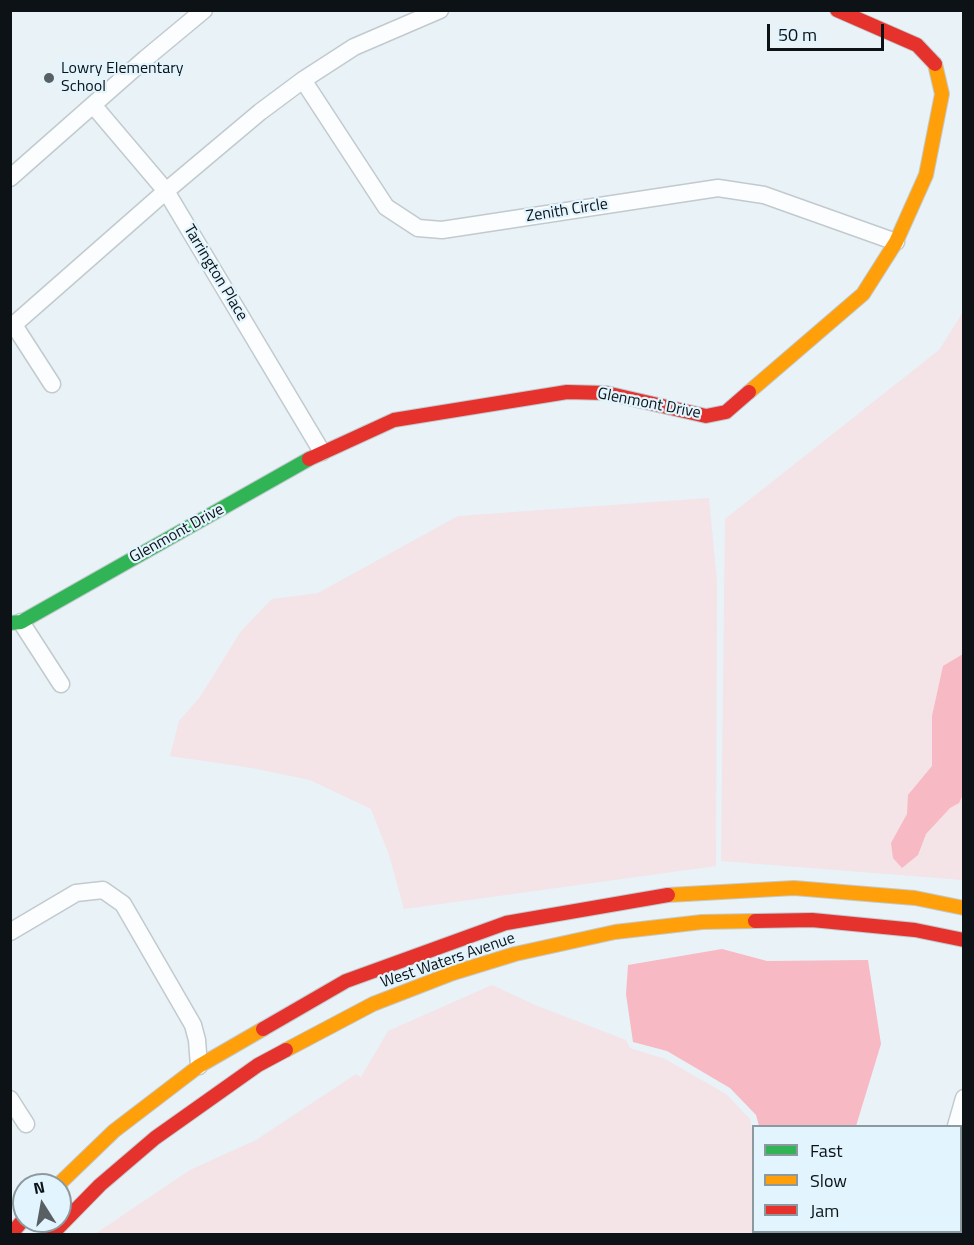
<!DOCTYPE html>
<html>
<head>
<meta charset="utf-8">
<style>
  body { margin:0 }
  #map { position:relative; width:974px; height:1245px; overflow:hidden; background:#e8f2f7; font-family:"Titillium Web",sans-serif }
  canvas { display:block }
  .frame { position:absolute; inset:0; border:12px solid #0c1215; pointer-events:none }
  .legend { position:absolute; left:752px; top:1125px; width:210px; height:108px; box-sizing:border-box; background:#e2f4fd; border:2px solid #8c9aa0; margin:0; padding:8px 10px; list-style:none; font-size:18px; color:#0c1215 }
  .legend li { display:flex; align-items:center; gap:12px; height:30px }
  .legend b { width:30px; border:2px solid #8c9aa0 }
  .north { position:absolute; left:12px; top:1173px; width:60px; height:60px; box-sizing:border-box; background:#e2f4fd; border:2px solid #8c9aa0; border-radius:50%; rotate:349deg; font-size:16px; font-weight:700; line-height:24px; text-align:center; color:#0c1215 }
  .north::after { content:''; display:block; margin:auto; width:21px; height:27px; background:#596064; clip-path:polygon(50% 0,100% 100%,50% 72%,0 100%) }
  .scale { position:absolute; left:767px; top:24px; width:117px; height:27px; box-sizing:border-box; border:3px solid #0c1215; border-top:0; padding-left:8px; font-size:18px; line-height:21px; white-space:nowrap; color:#0c1215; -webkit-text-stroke:4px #e2f4fd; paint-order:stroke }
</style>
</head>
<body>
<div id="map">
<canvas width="974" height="1245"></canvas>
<div class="frame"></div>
<ul class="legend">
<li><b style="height:8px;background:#30b455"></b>Fast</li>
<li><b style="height:8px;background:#ff9f0a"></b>Slow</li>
<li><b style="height:8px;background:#e5322d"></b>Jam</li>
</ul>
<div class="north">N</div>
<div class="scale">50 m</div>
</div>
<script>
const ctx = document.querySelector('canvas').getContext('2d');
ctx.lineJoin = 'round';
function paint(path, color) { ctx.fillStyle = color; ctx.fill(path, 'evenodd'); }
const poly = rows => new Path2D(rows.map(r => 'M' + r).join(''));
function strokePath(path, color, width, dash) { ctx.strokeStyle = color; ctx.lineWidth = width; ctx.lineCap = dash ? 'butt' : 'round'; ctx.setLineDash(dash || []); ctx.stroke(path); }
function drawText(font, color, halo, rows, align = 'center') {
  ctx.font = font + ' "Titillium Web",sans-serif'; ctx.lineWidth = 4.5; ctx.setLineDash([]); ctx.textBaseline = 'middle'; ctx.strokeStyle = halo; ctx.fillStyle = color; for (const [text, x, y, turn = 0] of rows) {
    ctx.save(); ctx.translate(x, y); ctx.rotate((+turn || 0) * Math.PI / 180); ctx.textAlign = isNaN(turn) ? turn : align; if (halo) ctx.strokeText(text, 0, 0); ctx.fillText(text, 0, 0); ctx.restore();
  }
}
paint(poly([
  [963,312,963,880,721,861,725,519,939,350],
  [709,498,717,582,716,866,404,909,389,855,371,809,310,780,252,768,170,756,179,721,200,697,241,631,272,599,318,593,458,516],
  [492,985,535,1005,626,1040,630,1048,665,1059,726,1094,750,1119,753,1135,754,1232,771,1232,776,1234,95,1234,190,1170,256,1140,356,1074,361,1077,388,1031]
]), '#f4e3e7');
paint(poly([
  [963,654,963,795,959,803,950,808,926,834,918,855,902,868,893,858,891,843,907,814,908,795,932,766,932,716,943,666],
  [722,949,767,961,868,960,881,1044,856,1126,759,1126,756,1115,730,1088,667,1051,633,1042,626,994,628,965],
  [784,1232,848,1232,849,1234,789,1234]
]), '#f7b9c3');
const street = poly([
  [303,80,386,207,418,228,442,230,718,188,764,195,896,242],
  [93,105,166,191,322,452],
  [10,178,145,59,204,10],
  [14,325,52,384],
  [10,328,166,191,260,112,303,80,354,47,440,10],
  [21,622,61,684],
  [10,932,76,893,103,890,123,904,193,1025,197,1040,199,1066],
  [10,1099,26,1124],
  [956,1126,964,1098],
  [959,1232,960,1234]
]);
const fast = poly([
  [10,623,21,622,309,459]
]);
const slow = poly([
  [749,392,863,294,896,242,926,175,942,94,935,64],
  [668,895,794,888,915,898,964,908],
  [286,1050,373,1004,453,973,515,954,615,932,702,922,755,921],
  [58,1185,114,1131,199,1066,263,1029]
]);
const jam = poly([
  [837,10,917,45,935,64],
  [309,459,394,420,567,392,606,393,706,416,726,412,749,392],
  [755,921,812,920,915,930,964,940],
  [263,1029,346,981,506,923,668,895],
  [11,1234,24,1219],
  [52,1234,100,1185,155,1138,258,1065,286,1050]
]);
strokePath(street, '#c2cace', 19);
strokePath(fast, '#c2cace', 16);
strokePath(slow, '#c2cace', 16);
strokePath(jam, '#c2cace', 16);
strokePath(street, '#fcfdfe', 16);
strokePath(fast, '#30b455', 14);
strokePath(slow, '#ff9f0a', 14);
strokePath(jam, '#e5322d', 14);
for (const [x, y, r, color] of [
  [49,78,6,"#596064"]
]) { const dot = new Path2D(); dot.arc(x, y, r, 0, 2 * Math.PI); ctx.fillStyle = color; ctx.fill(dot); strokePath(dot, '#e2f4fd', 2); }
drawText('16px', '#0c1215', '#e2f4fd', [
  ["Lowry Elementary",61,69],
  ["School",61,87]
], 'left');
drawText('16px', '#0c1215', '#e2f4fd', [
  ["Zenith Circle",567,211,-9],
  ["Tarrington Place",215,273,59],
  ["Glenmont Drive",649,404,11],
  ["Glenmont Drive",177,534,-29],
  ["West Waters Avenue",448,961,-19]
]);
</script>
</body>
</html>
